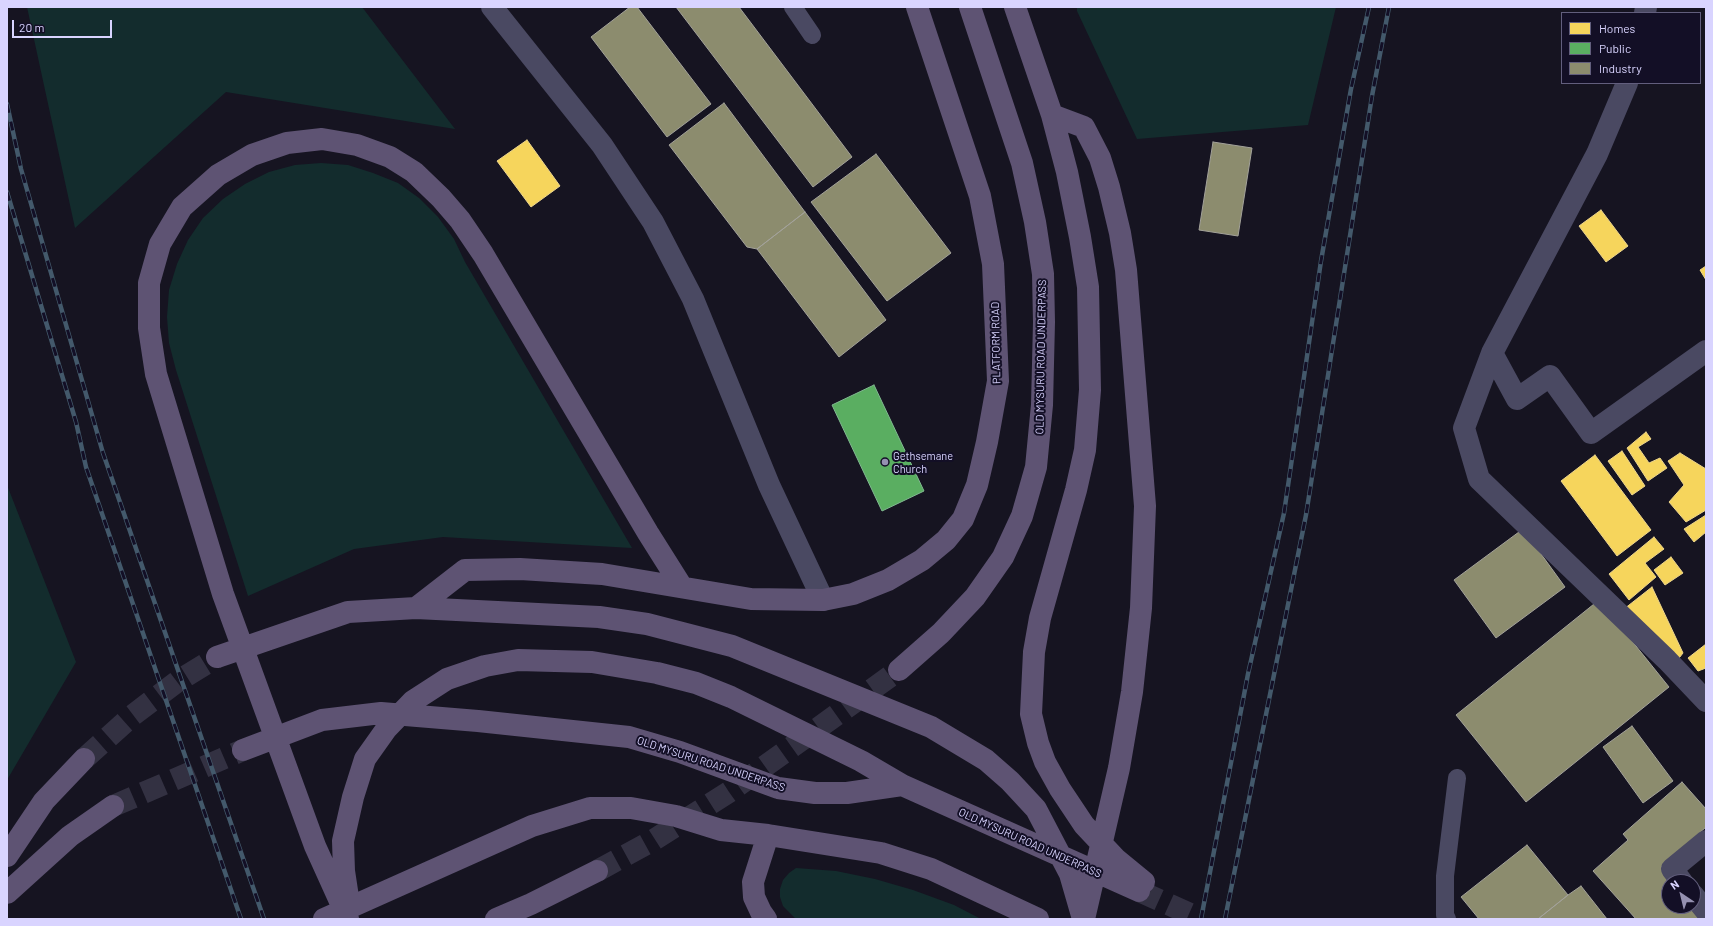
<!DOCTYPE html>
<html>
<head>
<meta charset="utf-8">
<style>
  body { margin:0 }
  #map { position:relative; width:1713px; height:926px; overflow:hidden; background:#161421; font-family:Barlow,sans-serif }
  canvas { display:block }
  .frame { position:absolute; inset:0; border:8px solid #d9d4ff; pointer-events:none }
  .legend { position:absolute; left:1561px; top:12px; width:140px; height:72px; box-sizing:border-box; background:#130f26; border:1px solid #625e7d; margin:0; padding:5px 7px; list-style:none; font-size:12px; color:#d9d4ff }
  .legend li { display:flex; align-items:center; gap:8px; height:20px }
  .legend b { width:20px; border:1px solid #625e7d }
  .north { position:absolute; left:1661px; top:874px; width:40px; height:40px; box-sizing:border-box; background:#130f26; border:1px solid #625e7d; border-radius:50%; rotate:325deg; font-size:11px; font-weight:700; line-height:16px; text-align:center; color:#d9d4ff }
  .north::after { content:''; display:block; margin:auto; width:14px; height:18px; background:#9591b1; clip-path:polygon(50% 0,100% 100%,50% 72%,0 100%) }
  .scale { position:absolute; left:12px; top:20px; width:100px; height:18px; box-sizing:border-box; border:2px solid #d9d4ff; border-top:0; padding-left:5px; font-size:12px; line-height:14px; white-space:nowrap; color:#d9d4ff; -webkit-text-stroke:3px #130f26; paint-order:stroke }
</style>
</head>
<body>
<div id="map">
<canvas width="1713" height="926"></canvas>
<div class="frame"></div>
<ul class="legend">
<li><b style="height:11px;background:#f6d55c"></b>Homes</li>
<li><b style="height:11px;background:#5aae61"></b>Public</li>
<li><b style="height:11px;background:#8c8c6e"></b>Industry</li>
</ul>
<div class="north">N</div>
<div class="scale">20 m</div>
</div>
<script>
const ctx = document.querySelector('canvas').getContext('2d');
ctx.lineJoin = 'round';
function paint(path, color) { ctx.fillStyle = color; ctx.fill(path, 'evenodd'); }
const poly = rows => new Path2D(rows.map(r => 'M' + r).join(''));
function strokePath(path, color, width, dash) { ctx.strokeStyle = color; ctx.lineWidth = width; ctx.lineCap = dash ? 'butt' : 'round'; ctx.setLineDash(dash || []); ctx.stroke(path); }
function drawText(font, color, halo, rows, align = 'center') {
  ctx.font = font + ' Barlow,sans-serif'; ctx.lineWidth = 4; ctx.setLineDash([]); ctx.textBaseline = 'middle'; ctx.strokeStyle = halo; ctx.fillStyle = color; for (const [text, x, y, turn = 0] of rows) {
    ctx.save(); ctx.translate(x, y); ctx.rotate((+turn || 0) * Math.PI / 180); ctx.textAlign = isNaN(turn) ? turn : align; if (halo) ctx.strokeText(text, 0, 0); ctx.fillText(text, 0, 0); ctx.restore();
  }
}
paint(poly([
  [27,7,362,7,455,129,226,92,75,228],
  [1077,7,1336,7,1308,125,1137,139,1077,11],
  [321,163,348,165,373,173,398,183,419,198,438,217,454,239,465,262,632,548,443,537,354,549,248,596,176,370,169,343,167,317,169,290,177,264,188,240,203,218,223,199,245,184,269,172,295,165],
  [7,485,76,662,7,780],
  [796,868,836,871,875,879,913,890,954,905,981,919,796,919,783,906,780,897,780,889,783,880,789,873]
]), '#132c2d');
const homes = poly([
  [527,140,560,186,531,207,497,161,527,140],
  [1601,210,1628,246,1606,262,1579,226,1601,210],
  [1706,266,1706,280,1700,270,1706,266],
  [1646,432,1651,439,1638,447,1649,463,1660,458,1667,468,1648,481,1627,448,1646,432],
  [1622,451,1645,486,1632,495,1608,461,1622,451],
  [1680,453,1706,469,1706,510,1686,522,1669,502,1684,485,1668,461,1680,453],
  [1595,455,1651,530,1617,556,1561,481,1595,455],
  [1706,515,1706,532,1694,542,1684,529,1706,515],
  [1654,537,1664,549,1645,563,1656,577,1629,600,1609,574,1654,537],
  [1671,557,1683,573,1665,585,1654,570,1671,557],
  [1652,587,1683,653,1676,662,1624,609,1652,587],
  [1706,644,1706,668,1698,671,1688,658,1706,644]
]);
paint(homes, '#f6d55c');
strokePath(homes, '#edd58d', 1);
const public = poly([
  [874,385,924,491,882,511,832,405,874,385]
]);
paint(public, '#5aae61');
strokePath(public, '#80b990', 1);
const industry = poly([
  [630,7,637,7,711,104,667,137,591,37,630,7],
  [676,7,739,7,852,157,813,187,676,7],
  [724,103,805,212,757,249,747,247,669,145,724,103],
  [1213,142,1252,148,1238,236,1199,230,1213,142],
  [876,154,951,253,887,301,811,202,876,154],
  [805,212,886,320,839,357,757,249,805,212],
  [1523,529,1565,587,1496,638,1454,580,1523,529],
  [1599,600,1669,687,1526,802,1456,715,1599,600],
  [1632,726,1673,781,1643,803,1603,747,1632,726],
  [1682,782,1706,809,1706,827,1661,867,1674,882,1669,882,1669,906,1693,906,1706,919,1636,919,1593,871,1628,840,1623,834,1682,782],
  [1527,845,1568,895,1538,919,1479,919,1461,897,1527,845],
  [1581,886,1607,919,1538,919,1568,895,1581,886]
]);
paint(industry, '#8c8c6e');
strokePath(industry, '#a3a29a', 1);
strokePath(poly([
  [84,759,133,715,178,681,217,657],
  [113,806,243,750],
  [597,871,652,841,729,792,899,670],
  [1139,891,1201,919]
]), '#333142', 22, [22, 11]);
strokePath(poly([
  [793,7,812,35],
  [1447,919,1445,915,1445,876,1457,778]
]), '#4a4962', 18);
strokePath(poly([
  [492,7,602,145,653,222,693,299,769,485,823,600],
  [1645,13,1646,7],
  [1627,83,1597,154,1492,353,1464,428,1479,479,1667,660,1706,701],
  [1492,353,1517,399,1550,376,1591,433,1706,351],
  [1682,882,1672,869,1706,841],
  [1693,895,1706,911]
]), '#4a4962', 22);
strokePath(poly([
  [1015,7,1052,115,1067,172,1080,237,1088,287,1090,390,1085,450,1076,490,1040,618,1034,652,1031,714,1038,743,1045,762,1060,789,1084,825,1116,859,1144,882],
  [1052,115,1084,127,1100,158,1109,187,1120,233,1126,270,1145,506,1141,608,1132,692,1119,768,1084,919],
  [416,608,465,570,520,569,602,574,751,599,823,600,853,594,888,580,922,560,946,540,963,519,977,485,987,442,998,381,993,264,980,196,917,7],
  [217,657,348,612,416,608,599,617,647,624,732,646,931,727,986,760,1010,781,1036,809,1070,874,1083,919],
  [899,670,941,633,975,597,1003,557,1022,516,1036,467,1042,405,1044,322,1043,274,1035,222,1022,163,970,7],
  [243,750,322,720,381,713,478,721,629,737,680,752,778,788,815,793,847,793,902,785],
  [7,856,44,801,84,759],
  [7,893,70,836,113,806],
  [349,904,344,871,343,841,353,797,365,759,387,728,413,701,447,679,485,666,518,660,592,662,657,673,696,683,731,697,861,761,902,785,1139,891],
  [324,919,532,826,590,808,631,808,676,816,721,830,768,835,881,853,931,869,1038,919],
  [348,919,315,846,223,594,156,374,149,328,149,283,160,244,182,207,218,175,252,155,287,143,322,139,357,145,390,157,414,172,441,198,460,220,483,254,648,533,682,587],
  [496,919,531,904,597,871],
  [766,919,761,912,754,897,753,882,768,835]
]), '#5e5373', 22);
const rail = poly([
  [7,104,21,169,103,453,264,919],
  [7,192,76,422,86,467,241,919],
  [1201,919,1248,674,1284,513,1321,261,1351,89,1369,7],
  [1225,919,1306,515,1372,96,1389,7]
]);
strokePath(rail, '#43596b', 4.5);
strokePath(rail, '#130f26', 3, [9]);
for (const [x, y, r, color] of [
  [885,462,4,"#9591b1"]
]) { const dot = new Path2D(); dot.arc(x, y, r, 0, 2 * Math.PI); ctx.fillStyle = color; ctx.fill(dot); strokePath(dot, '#130f26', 1.5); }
drawText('11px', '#d9d4ff', '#130f26', [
  ["PLATFORM ROAD",996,343,-91],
  ["OLD MYSURU ROAD UNDERPASS",1041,357,-89],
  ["OLD MYSURU ROAD UNDERPASS",711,764,18],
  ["OLD MYSURU ROAD UNDERPASS",1030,843,24]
]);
drawText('11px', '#d9d4ff', '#130f26', [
  ["Gethsemane",893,456],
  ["Church",893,469]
], 'left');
</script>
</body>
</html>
